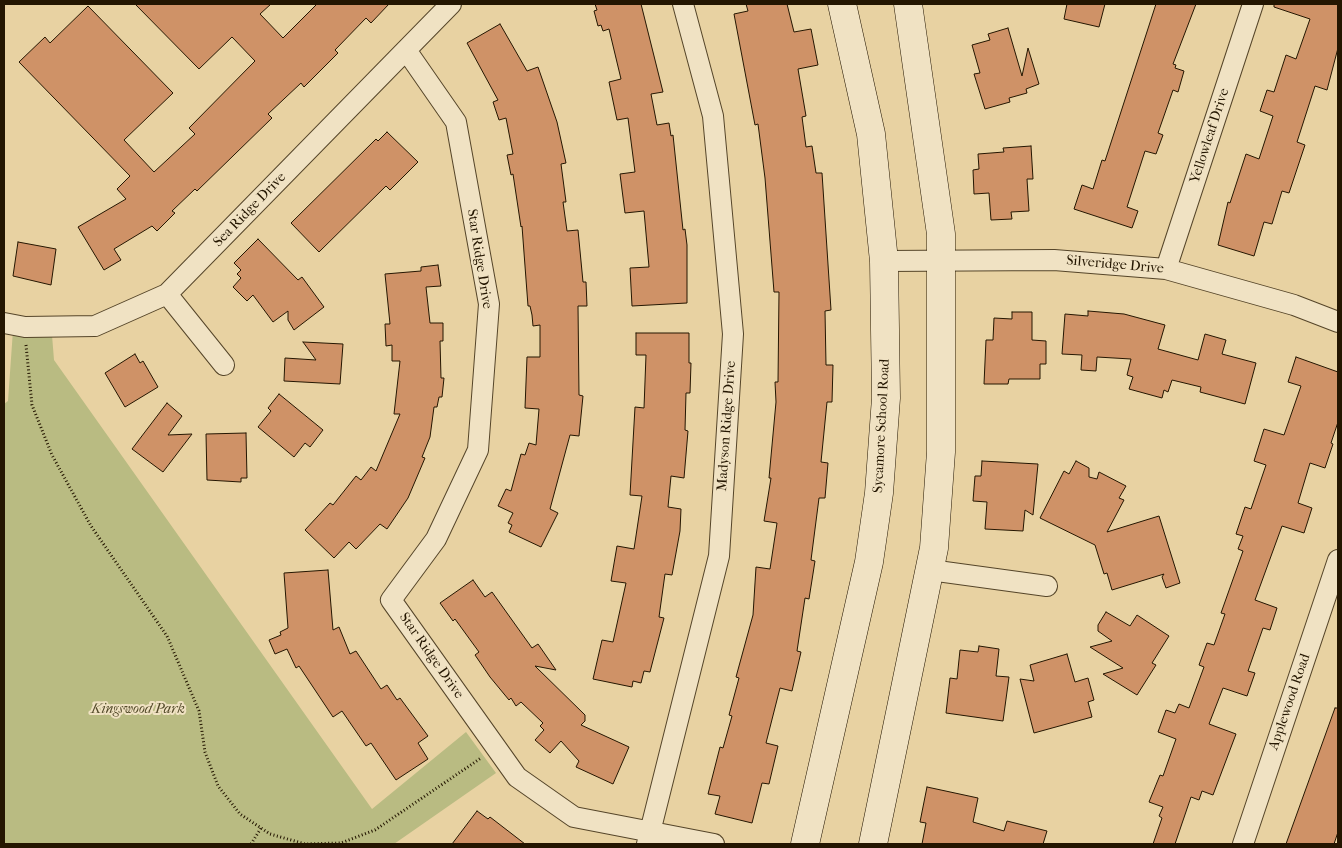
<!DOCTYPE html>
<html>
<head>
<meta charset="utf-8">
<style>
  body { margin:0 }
  #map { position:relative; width:1342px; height:848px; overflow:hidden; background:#e8d2a2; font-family:"IM FELL French Canon",serif }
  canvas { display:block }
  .frame { position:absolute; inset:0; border:5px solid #241601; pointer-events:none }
</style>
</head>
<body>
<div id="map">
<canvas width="1342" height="848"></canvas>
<div class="frame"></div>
</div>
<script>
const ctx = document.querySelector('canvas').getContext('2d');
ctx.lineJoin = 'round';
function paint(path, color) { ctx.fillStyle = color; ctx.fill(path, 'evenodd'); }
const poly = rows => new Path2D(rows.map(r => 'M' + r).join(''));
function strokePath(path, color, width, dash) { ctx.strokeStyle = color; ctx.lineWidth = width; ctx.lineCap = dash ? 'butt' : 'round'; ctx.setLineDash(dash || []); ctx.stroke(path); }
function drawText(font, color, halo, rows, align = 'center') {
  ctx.font = font + ' "IM FELL French Canon",serif'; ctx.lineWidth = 4; ctx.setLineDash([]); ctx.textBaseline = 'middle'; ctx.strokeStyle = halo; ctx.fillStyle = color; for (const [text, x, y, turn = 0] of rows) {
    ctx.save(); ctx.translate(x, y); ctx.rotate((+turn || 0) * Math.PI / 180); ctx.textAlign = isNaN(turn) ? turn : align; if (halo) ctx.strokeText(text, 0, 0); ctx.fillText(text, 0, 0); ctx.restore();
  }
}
paint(poly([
  [13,330,52,335,54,360,372,809,466,732,496,773,394,844,4,844,4,404,8,401]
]), '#b9bb82');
const building = poly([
  [135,4,271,4,260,14,283,38,317,4,389,4,371,23,366,18,335,50,338,53,304,87,301,83,268,114,272,118,197,191,195,189,172,211,175,213,157,231,152,226,114,249,121,260,104,270,78,227,126,199,117,189,130,176,19,62,45,37,50,43,88,6,173,93,124,140,154,172,195,134,189,128,255,61,232,37,199,69,135,4],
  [595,4,641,4,663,92,651,94,657,125,669,123,671,136,673,135,683,230,685,229,687,245,687,303,632,306,630,268,649,267,644,211,625,213,620,174,635,172,628,118,617,120,609,82,621,79,609,29,603,31,601,25,598,26,594,11,597,10,595,4],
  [746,4,787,4,794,32,811,29,818,65,798,69,806,116,802,117,806,147,812,146,816,173,822,173,831,310,825,311,826,365,833,365,832,402,827,402,821,462,828,463,825,498,819,498,811,560,815,561,809,599,805,598,797,651,801,652,792,691,780,688,766,743,778,746,769,784,762,783,752,823,715,814,720,796,708,794,720,747,723,748,732,716,729,715,739,678,736,677,753,615,756,567,770,569,777,523,764,521,771,478,769,478,776,402,775,382,778,382,779,292,774,292,765,178,758,124,755,125,734,14,748,11,746,4],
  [1067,4,1105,4,1099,27,1064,19,1067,4],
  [1156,4,1196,4,1173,64,1176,65,1175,68,1184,71,1178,92,1173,90,1158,133,1163,135,1156,154,1145,151,1127,207,1138,211,1132,228,1074,209,1082,185,1093,189,1102,160,1105,161,1156,4],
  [1274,4,1338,4,1338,48,1327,90,1315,86,1297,142,1305,145,1289,193,1282,191,1272,224,1264,222,1254,256,1218,245,1228,202,1230,203,1246,154,1259,159,1273,116,1260,111,1267,90,1274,92,1286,55,1296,59,1310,19,1274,7,1274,4],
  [500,24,527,71,538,67,557,122,566,163,561,164,566,202,563,202,567,231,578,230,583,282,586,282,587,306,578,306,579,395,583,396,579,436,570,435,550,509,558,513,541,547,509,532,512,525,508,523,513,513,498,506,506,489,511,491,521,454,525,455,529,443,536,445,539,409,525,408,527,357,540,357,540,325,533,326,532,315,530,306,528,306,522,226,521,227,513,174,511,175,507,155,513,154,506,118,499,120,493,102,498,100,467,43,500,24],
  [1008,28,1022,76,1028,48,1039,84,1026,89,1027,93,1009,98,1010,102,985,109,974,74,980,73,972,45,990,40,988,34,1008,28],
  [387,132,418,162,390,190,386,186,319,252,291,223,376,139,378,141,387,132],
  [1031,146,1033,179,1027,179,1029,211,1011,212,1012,219,991,220,989,193,974,194,973,170,979,169,978,154,1004,152,1003,148,1031,146],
  [258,239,298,280,302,277,324,307,294,330,288,320,288,311,273,322,253,295,247,301,233,287,241,278,237,274,241,270,234,263,258,239],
  [18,242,56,249,51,285,13,276,18,242],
  [438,265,441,286,426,287,430,323,443,323,443,341,440,341,441,378,444,378,442,397,439,397,437,407,434,407,430,437,422,457,425,458,408,498,387,529,380,524,356,549,349,542,334,558,305,530,330,503,333,505,356,476,361,480,371,467,376,471,400,414,394,414,400,361,392,361,392,345,386,346,385,324,390,324,385,274,421,271,421,267,438,265],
  [1088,311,1124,314,1165,325,1158,349,1198,360,1205,334,1226,340,1222,354,1256,363,1245,404,1200,392,1201,387,1172,380,1168,392,1164,390,1162,398,1129,389,1133,377,1127,375,1131,359,1097,357,1096,371,1081,370,1082,355,1062,354,1065,314,1088,316,1088,311],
  [1012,312,1032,312,1032,340,1046,341,1046,364,1040,364,1040,379,1009,379,1008,384,984,384,986,340,993,340,994,318,1012,319,1012,312],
  [636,333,689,333,689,363,691,363,690,393,686,393,685,430,688,431,684,478,671,476,668,507,681,509,680,531,672,575,665,574,659,617,664,618,650,672,644,671,641,683,633,681,632,687,593,679,602,640,613,642,626,583,611,581,617,546,634,549,642,496,630,495,635,407,644,408,646,355,636,355,636,333],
  [303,342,343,344,340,384,284,381,285,358,316,360,303,342],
  [135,354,140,363,143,361,158,387,125,407,105,373,135,354],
  [1296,357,1338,372,1338,422,1331,443,1333,444,1325,468,1310,463,1298,503,1312,508,1304,533,1282,526,1255,600,1277,608,1270,630,1263,628,1248,671,1255,673,1247,696,1223,688,1209,724,1236,734,1213,795,1202,791,1199,800,1191,797,1175,844,1153,844,1162,818,1159,816,1163,807,1149,802,1160,775,1163,776,1176,739,1158,732,1166,710,1175,713,1179,704,1189,708,1204,667,1199,665,1207,643,1214,645,1225,614,1221,613,1243,551,1238,549,1243,536,1236,534,1245,507,1251,509,1266,465,1254,461,1264,429,1284,435,1301,386,1288,382,1296,357],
  [279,394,323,430,310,447,305,443,294,457,258,427,271,411,268,408,279,394],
  [167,403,182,416,168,435,192,434,163,472,132,449,167,403],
  [246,433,247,478,241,478,241,482,207,480,206,434,246,433],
  [982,461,1038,464,1033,515,1025,510,1023,531,985,529,987,502,973,501,975,476,981,476,982,461],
  [1076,461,1089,468,1089,477,1097,479,1099,472,1126,486,1119,498,1124,500,1107,532,1159,516,1180,583,1166,588,1162,577,1164,574,1112,590,1107,573,1104,574,1095,545,1040,518,1064,471,1069,474,1076,461],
  [328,570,333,630,339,627,350,654,356,651,381,689,387,685,397,700,400,698,428,736,418,743,428,759,396,780,371,743,366,746,342,711,333,717,299,666,296,668,287,649,275,654,269,640,281,635,280,632,288,628,284,573,328,570],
  [473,580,485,597,492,592,532,648,538,644,556,670,535,666,585,715,585,721,581,725,629,747,613,784,576,767,579,761,561,741,550,753,535,740,544,730,540,726,543,723,521,702,516,706,511,698,509,700,490,677,475,655,479,652,455,619,453,621,440,603,473,580],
  [1106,612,1130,626,1137,615,1169,636,1152,663,1156,665,1137,695,1103,674,1123,668,1090,647,1112,641,1098,631,1098,625,1106,612],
  [979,646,999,649,996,676,1009,677,1003,721,946,713,950,678,957,679,960,650,978,652,979,646],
  [1067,654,1075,682,1088,678,1094,700,1088,702,1092,717,1034,733,1020,679,1034,681,1030,665,1067,654],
  [1335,708,1338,708,1338,832,1334,844,1286,844,1335,708],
  [927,787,978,798,973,822,1004,831,1007,821,1047,831,1043,844,922,844,926,823,920,822,927,787],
  [477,811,488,819,490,817,525,844,452,844,477,811]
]);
paint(building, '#cf9267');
strokePath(building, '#241601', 1);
const street = poly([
  [406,50,456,122,489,304,478,450,436,539,391,600,517,777,574,817,714,844],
  [884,261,1054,260,1166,269,1294,305,1338,322],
  [1166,269,1253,4],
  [167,294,224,365],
  [4,323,25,327,95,326,167,294,451,4],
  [930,570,1047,586],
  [647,844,719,556,733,334,713,116,683,4],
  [1243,844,1338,560]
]);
const secondary = poly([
  [805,844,869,562,879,493,886,398,884,261,871,134,842,4],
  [873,844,934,548,941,452,941,234,908,4]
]);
strokePath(street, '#554529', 22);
strokePath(secondary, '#241601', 29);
strokePath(poly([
  [26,345,32,405,52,455,91,526,167,636,199,711,205,752,218,786,240,814,270,834,305,844,341,843,375,830,481,758],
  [251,844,261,828]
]), '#241601', 3, [1, 2.5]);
strokePath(street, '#f0e2c3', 20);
strokePath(secondary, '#f0e2c3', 28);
drawText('14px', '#241601', '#f0e2c3', [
  ["Yellowleaf Drive",1210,136,-72],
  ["Sea Ridge Drive",250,210,-46],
  ["Star Ridge Drive",479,259,81],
  ["Silveridge Drive",1115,265,5],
  ["Madyson Ridge Drive",727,426,-86],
  ["Sycamore School Road",882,426,-87],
  ["Star Ridge Drive",431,656,55],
  ["Applewood Road",1290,702,-71]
]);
drawText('italic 14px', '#514828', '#f0e2c3', [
  ["Kingswood Park",138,710]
]);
</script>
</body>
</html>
